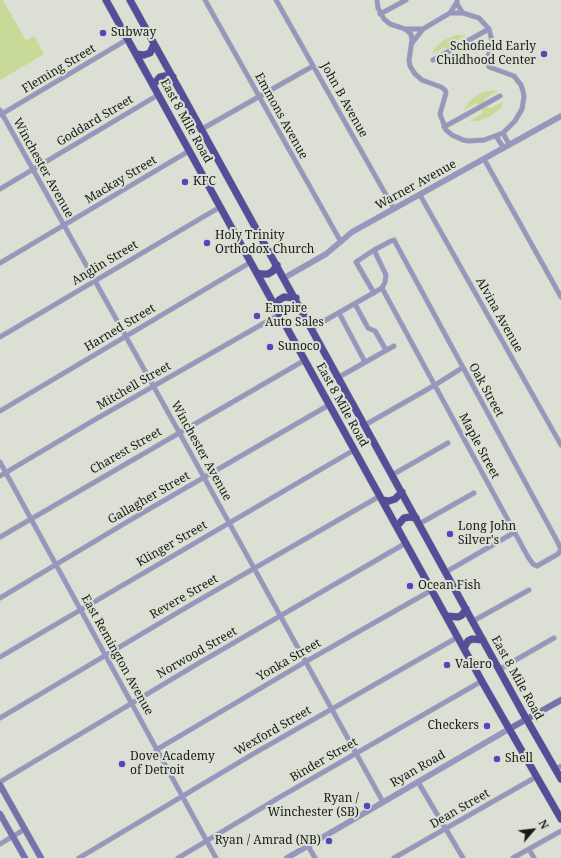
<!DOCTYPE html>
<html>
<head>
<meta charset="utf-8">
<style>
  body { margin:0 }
  #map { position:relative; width:561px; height:858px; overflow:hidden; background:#dce0d4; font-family:"Noto Serif",serif }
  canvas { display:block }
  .north { position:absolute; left:513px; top:810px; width:40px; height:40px; -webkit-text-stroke:3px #dce0d4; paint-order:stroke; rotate:62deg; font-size:11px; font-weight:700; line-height:16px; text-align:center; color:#191a16 }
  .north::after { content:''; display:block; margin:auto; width:14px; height:18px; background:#191a16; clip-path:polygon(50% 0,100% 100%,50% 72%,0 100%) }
</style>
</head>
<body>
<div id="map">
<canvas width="561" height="858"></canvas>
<div class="north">N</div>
</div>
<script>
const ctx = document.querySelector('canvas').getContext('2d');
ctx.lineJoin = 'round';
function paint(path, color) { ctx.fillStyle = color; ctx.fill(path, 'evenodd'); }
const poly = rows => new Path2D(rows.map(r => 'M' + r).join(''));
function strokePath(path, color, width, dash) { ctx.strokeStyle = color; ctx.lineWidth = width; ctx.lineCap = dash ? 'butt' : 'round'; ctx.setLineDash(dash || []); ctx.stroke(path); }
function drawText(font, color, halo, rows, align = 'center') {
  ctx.font = font + ' "Noto Serif",serif'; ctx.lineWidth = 4; ctx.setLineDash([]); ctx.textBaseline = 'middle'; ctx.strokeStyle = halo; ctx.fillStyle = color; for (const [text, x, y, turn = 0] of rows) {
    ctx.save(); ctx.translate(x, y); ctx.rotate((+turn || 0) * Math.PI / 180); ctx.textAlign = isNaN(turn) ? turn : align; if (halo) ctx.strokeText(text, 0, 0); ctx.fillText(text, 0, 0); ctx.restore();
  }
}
paint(poly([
  [0,0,3,0,26,41,34,36,44,54,0,80],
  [456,35,466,35,453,43,454,47,448,50,446,47,432,54,435,48,442,41],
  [471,46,468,52,460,58,452,63,438,65,451,57,450,54,456,50,458,53],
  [493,90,498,91,484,99,486,103,479,106,477,103,463,111,467,104,473,98,481,93],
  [504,101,501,108,489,117,479,121,469,121,483,113,481,110,487,106,489,109]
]), '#c7da97');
const minor = poly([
  [205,0,341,242],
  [276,0,394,209],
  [377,0,378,8,384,19,390,24,405,29,411,34,412,40,409,60,410,66,415,74,422,80,441,87,445,90,446,93,440,114,446,130,452,135,463,140,469,141,484,140,503,133,515,121,522,109,524,97,523,91,521,85,514,76,489,67,487,61,492,41,489,29,479,18,463,13,457,4,457,0],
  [450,13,463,13],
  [380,14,406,0],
  [406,29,423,29],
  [412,43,423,29,450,13,457,2],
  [433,60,489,29],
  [0,110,179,432,383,802],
  [0,115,128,39],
  [444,127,500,96],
  [202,129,313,66],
  [503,133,509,144],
  [496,136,503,147],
  [484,159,561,297],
  [0,189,158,95],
  [420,195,561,445],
  [374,250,386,275,385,282,382,288,528,557,533,564,537,566,558,554,561,549,556,539,394,240,391,241,374,250,356,262,374,293],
  [0,263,189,151],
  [355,304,368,328,375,331,386,350],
  [339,313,365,362],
  [312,328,382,288],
  [0,337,220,207],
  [339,377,394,346],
  [0,411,251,262],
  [365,425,435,385,462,368],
  [0,462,216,858],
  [392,475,448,443],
  [0,476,96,419,280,314],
  [419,524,474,493],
  [0,537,305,360],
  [446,572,515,532],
  [0,598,132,519,329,405],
  [473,621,529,590],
  [0,657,354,450],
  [500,669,554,638],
  [0,718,187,607,380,496],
  [156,750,305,662,432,590],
  [556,769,561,766],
  [0,782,199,663,406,543],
  [418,782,463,858],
  [0,844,25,829],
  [308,846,315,858],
  [529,849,534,858],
  [79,858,253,754,458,637],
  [178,858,280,797,482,681],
  [394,858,536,777],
  [513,858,561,831]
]);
const tertiary = poly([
  [284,278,326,254,352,232,561,116],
  [287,858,509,729]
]);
const secondary = poly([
  [509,729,561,700],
  [0,785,41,858],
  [0,814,25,858]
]);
const trunk = poly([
  [106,0,484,685,561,819],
  [130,0,523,713,561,779],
  [136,54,144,55,150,53,154,44],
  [153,85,160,77,165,76,173,77],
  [257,273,261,274,268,274,273,271,277,265],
  [275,306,279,300,284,297,296,298],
  [382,500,389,501,395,499,402,492],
  [397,526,404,518,410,517,416,518],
  [447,616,458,617,462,615,466,609],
  [464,648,468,641,472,639,483,640]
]);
strokePath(minor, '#b9bcb2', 5.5);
strokePath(tertiary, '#b9bcb2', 6);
strokePath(secondary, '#b9bcb2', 7);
strokePath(trunk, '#b9bcb2', 8);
strokePath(minor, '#9697bf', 4.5);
strokePath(tertiary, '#9697bf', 5.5);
strokePath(secondary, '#7474ad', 6);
strokePath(trunk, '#544e99', 7);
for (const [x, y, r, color] of [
  [103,33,4,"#5745bd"],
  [544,54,4,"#5745bd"],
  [185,182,4,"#5745bd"],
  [207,243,4,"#5745bd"],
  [257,316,4,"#5745bd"],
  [270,347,4,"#5745bd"],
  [450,534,4,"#5745bd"],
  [410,586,4,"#5745bd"],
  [447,665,4,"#5745bd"],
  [487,726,4,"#5745bd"],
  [497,759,4,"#5745bd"],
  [122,764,4,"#5745bd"],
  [367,806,4,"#5745bd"],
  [329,841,4,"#5745bd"]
]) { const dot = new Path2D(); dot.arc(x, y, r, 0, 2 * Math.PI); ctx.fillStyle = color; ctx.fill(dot); strokePath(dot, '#dce0d4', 1.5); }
drawText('12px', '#191a16', '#dce0d4', [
  ["Subway",111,33],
  ["Schofield Early",536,47,"right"],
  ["Childhood Center",536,61,"right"],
  ["KFC",193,182],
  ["Holy Trinity",215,236],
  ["Orthodox Church",215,250],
  ["Empire",265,309],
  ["Auto Sales",265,323],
  ["Sunoco",278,347],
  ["Long John",458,527],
  ["Silver's",458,541],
  ["Ocean Fish",418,586],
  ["Valero",455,665],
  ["Checkers",479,726,"right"],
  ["Dove Academy",130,757],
  ["of Detroit",130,771],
  ["Shell",505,759],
  ["Ryan /",359,799,"right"],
  ["Winchester (SB)",359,813,"right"],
  ["Ryan / Amrad (NB)",321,841,"right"]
], 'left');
drawText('12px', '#191a16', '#dce0d4', [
  ["Fleming Street",59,69,-31],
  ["John B Avenue",344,100,61],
  ["Emmons Avenue",281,116,61],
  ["Goddard Street",95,121,-31],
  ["East 8 Mile Road",186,121,61],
  ["Winchester Avenue",43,168,61],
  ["Mackay Street",121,180,-31],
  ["Warner Avenue",416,185,-29],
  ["Anglin Street",105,263,-31],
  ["Alvina Avenue",499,315,61],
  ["Harned Street",120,328,-31],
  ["Mitchell Street",134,386,-30],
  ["Oak Street",486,390,61],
  ["East 8 Mile Road",342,405,61],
  ["Maple Street",479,446,62],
  ["Charest Street",126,451,-30],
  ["Winchester Avenue",201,451,61],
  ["Gallagher Street",149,498,-30],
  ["Klinger Street",172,544,-30],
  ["Revere Street",184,597,-30],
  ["Norwood Street",197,653,-30],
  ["East Remington Avenue",117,655,61],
  ["Yonka Street",289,660,-30],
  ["East 8 Mile Road",517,678,61],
  ["Wexford Street",273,731,-30],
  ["Binder Street",324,760,-30],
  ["Ryan Road",418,769,-30],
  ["Dean Street",460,809,-30]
]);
</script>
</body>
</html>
